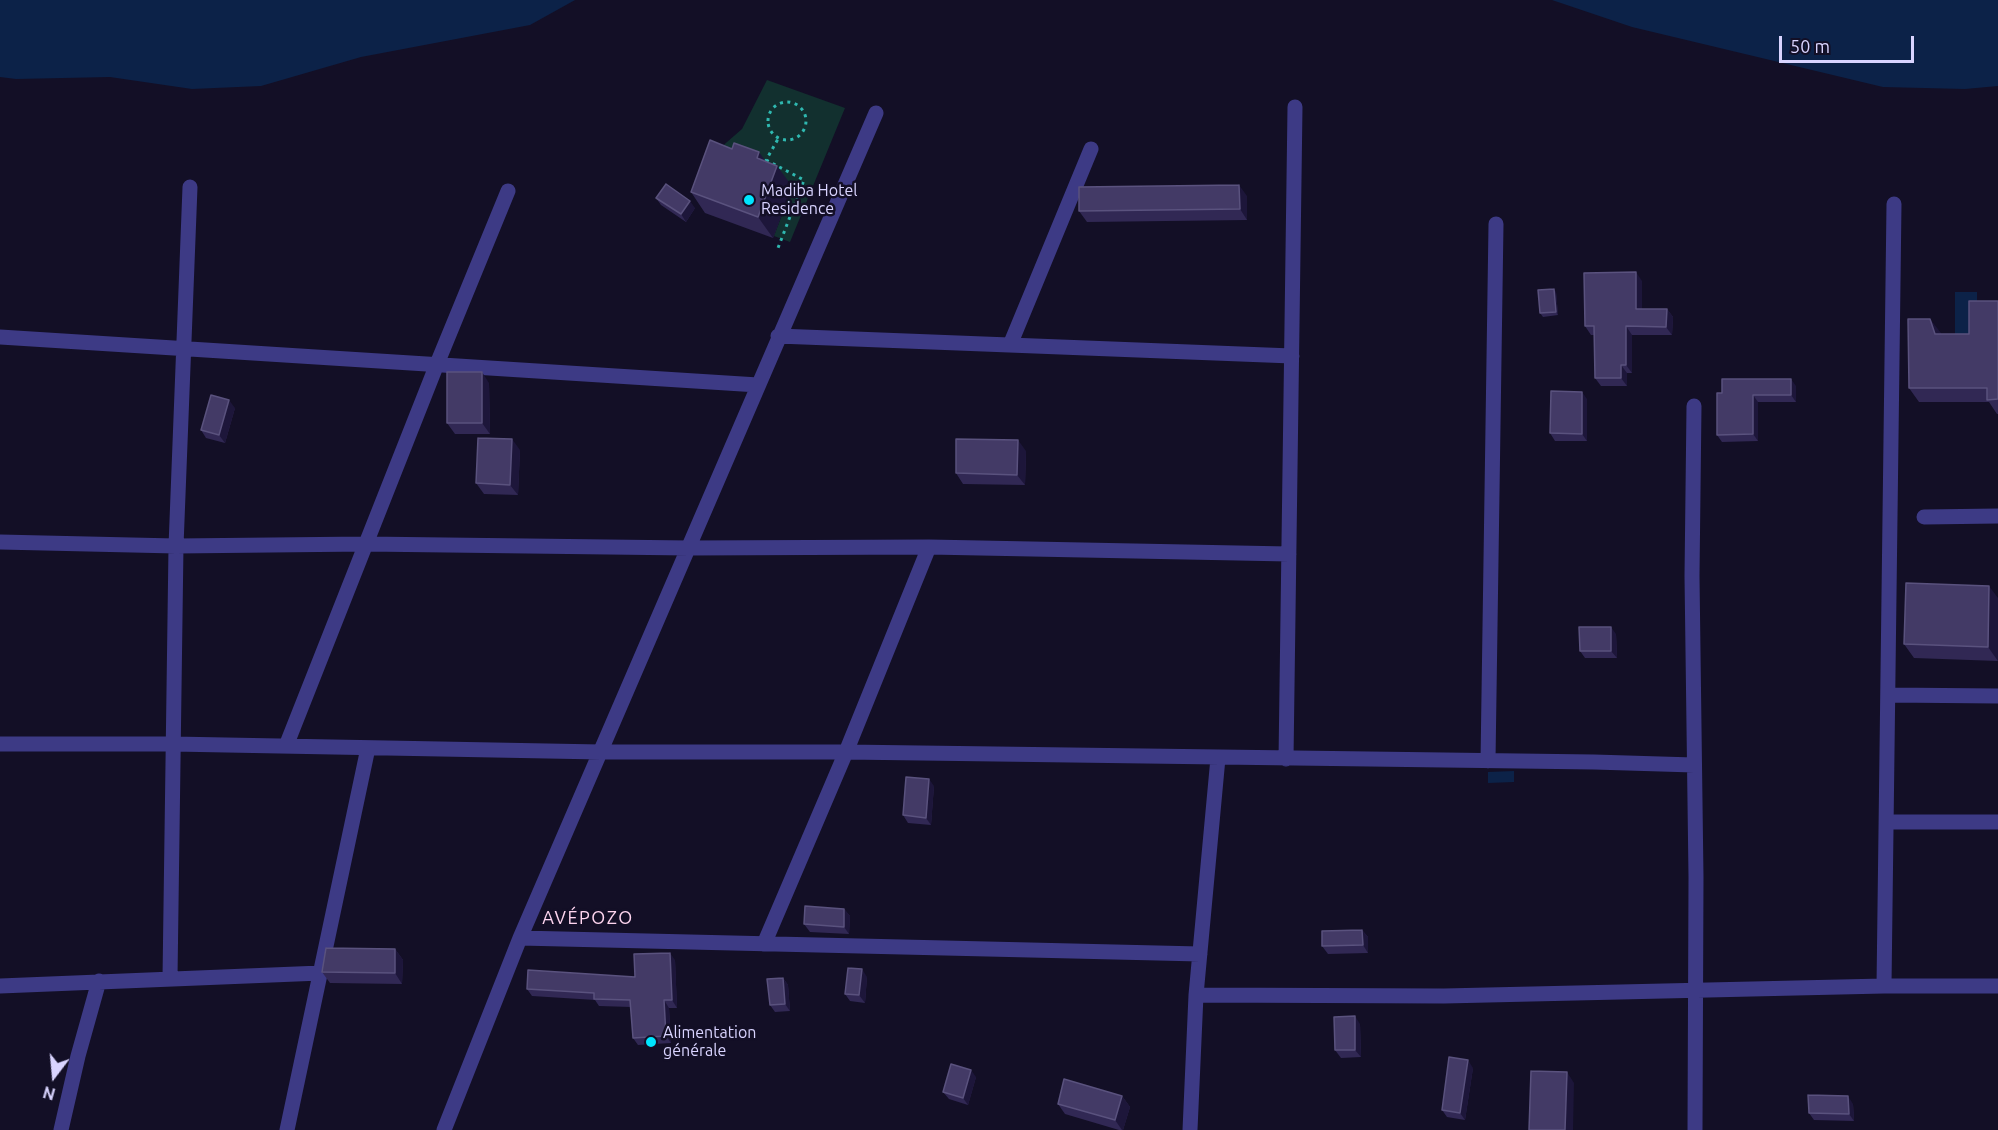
<!DOCTYPE html>
<html>
<head>
<meta charset="utf-8">
<style>
  body { margin:0 }
  #map { position:relative; width:1998px; height:1130px; overflow:hidden; background:#130f26; font-family:Ubuntu,sans-serif }
  canvas { display:block }
  .north { position:absolute; left:24px; top:1046px; width:60px; height:60px; -webkit-text-stroke:4px #130f26; paint-order:stroke; rotate:196deg; font-size:16px; font-weight:700; line-height:24px; text-align:center; color:#d9d4ff }
  .north::after { content:''; display:block; margin:auto; width:21px; height:27px; background:#d9d4ff; clip-path:polygon(50% 0,100% 100%,50% 72%,0 100%) }
  .scale { position:absolute; left:1779px; top:36px; width:135px; height:27px; box-sizing:border-box; border:3px solid #d9d4ff; border-top:0; padding-left:8px; font-size:18px; line-height:21px; white-space:nowrap; color:#d9d4ff; -webkit-text-stroke:4px #130f26; paint-order:stroke }
</style>
</head>
<body>
<div id="map">
<canvas width="1998" height="1130"></canvas>
<div class="north">N</div>
<div class="scale">50 m</div>
</div>
<script>
const ctx = document.querySelector('canvas').getContext('2d');
ctx.lineJoin = 'round';
function paint(path, color) { ctx.fillStyle = color; ctx.fill(path, 'evenodd'); }
const poly = rows => new Path2D(rows.map(r => 'M' + r).join(''));
function strokePath(path, color, width, dash) { ctx.strokeStyle = color; ctx.lineWidth = width; ctx.lineCap = dash ? 'butt' : 'round'; ctx.setLineDash(dash || []); ctx.stroke(path); }
function drawText(font, color, halo, rows, align = 'center') {
  ctx.font = font + ' Ubuntu,sans-serif'; ctx.lineWidth = 5; ctx.setLineDash([]); ctx.textBaseline = 'middle'; ctx.strokeStyle = halo; ctx.fillStyle = color; for (const [text, x, y, turn = 0] of rows) {
    ctx.save(); ctx.translate(x, y); ctx.rotate((+turn || 0) * Math.PI / 180); ctx.textAlign = isNaN(turn) ? turn : align; if (halo) ctx.strokeText(text, 0, 0); ctx.fillText(text, 0, 0); ctx.restore();
  }
}
paint(poly([
  [767,80,845,108,790,242,774,236,793,186,773,179,719,149,742,129]
]), '#12302f');
paint(poly([
  [0,0,575,0,530,25,361,57,261,86,192,89,110,77,16,79,0,77],
  [1552,0,1998,0,1998,86,1965,89,1883,87,1632,27],
  [1955,292,1977,292,1977,337,1955,337],
  [1514,771,1514,782,1488,783,1488,772]
]), '#0c2248');
strokePath(poly([
  '768 121a19 19 0 1 1 38 0a19 19 0 1 1-38 0Z',
  [766,160,804,180,778,248],
  [765,162,778,139]
]), '#2fb8b0', 3, [3, 4.5]);
strokePath(poly([
  [778,336,1292,356],
  [0,337,758,385],
  [1010,345,1091,149],
  [1694,406,1692,576,1696,877,1695,1130],
  [1924,517,1998,516],
  [0,542,176,546,366,544,689,548,929,547,1289,554],
  [1889,695,1998,696],
  [0,744,173,744,601,752,846,752,1594,762,1694,765],
  [286,746,437,364,508,191],
  [1286,759,1295,107],
  [1488,761,1496,224],
  [1887,822,1998,822],
  [520,938,1200,954],
  [764,944,846,752,929,547],
  [170,978,176,546,190,187],
  [0,986,321,973],
  [1884,986,1894,204],
  [1196,995,1444,996,1884,986,1998,986],
  [61,1130,78,1056,99,981],
  [287,1130,368,748],
  [444,1130,520,938,876,113],
  [1190,1130,1196,995,1218,758]
]), '#3d3a85', 15);
paint(poly([
  [766,161,792,186,773,238,705,213,691,192],
  [1247,196,1247,220,1087,222,1079,211],
  [656,198,695,208,686,222,661,205],
  [1642,281,1642,309,1667,309,1673,317,1672,335,1632,335,1632,373,1627,373,1627,386,1601,386,1595,378,1594,335,1591,335,1585,326],
  [1556,292,1558,315,1543,317,1540,313],
  [1998,301,1998,414,1997,414,1989,402,1919,402,1909,388,1941,334,1969,334],
  [489,383,490,434,455,434,447,423],
  [1796,386,1796,402,1758,402,1758,441,1722,442,1717,435,1722,393],
  [1587,399,1587,441,1555,441,1550,433],
  [235,408,225,443,206,438,201,430],
  [520,450,518,495,484,494,476,483],
  [1026,451,1025,485,963,484,956,473],
  [1989,586,1998,661,1914,658,1904,644],
  [1616,634,1617,658,1585,658,1580,651],
  [934,786,931,825,908,823,903,815],
  [844,909,850,916,849,934,810,932,804,924],
  [1362,930,1368,937,1368,953,1328,954,1322,946],
  [395,949,403,960,402,984,330,983,322,972],
  [675,960,677,1008,669,1008,671,1043,638,1045,633,1038,631,1007,599,1006,595,1000,532,996,527,989,635,977],
  [867,977,865,1003,850,1001,845,994],
  [783,978,788,985,790,1011,775,1012,770,1005],
  [1360,1024,1361,1057,1341,1058,1335,1050],
  [1473,1068,1465,1120,1447,1117,1442,1110],
  [976,1077,968,1105,949,1099,943,1092],
  [1122,1096,1130,1107,1123,1130,1119,1130,1065,1114,1058,1104],
  [1853,1104,1854,1121,1814,1120,1809,1113]
]), '#312854');
paint(poly([
  [759,152,774,173,757,158],
  [777,166,792,186,773,238,758,217],
  [1239,185,1247,196,1247,220,1240,209],
  [690,201,695,208,686,222,681,214],
  [1636,272,1642,281,1642,317,1636,309],
  [1554,289,1556,292,1558,315,1556,312],
  [1667,309,1673,317,1672,335,1666,327],
  [1930,319,1941,333,1945,348,1935,334],
  [1626,326,1632,335,1632,373,1626,365],
  [1621,365,1627,373,1627,386,1621,378],
  [482,372,489,383,490,434,482,423],
  [1791,379,1796,386,1796,402,1791,395],
  [1582,392,1587,399,1587,441,1582,434],
  [1753,395,1758,402,1758,441,1753,434],
  [229,400,235,408,225,443,219,435],
  [512,439,520,450,518,495,510,485],
  [1018,440,1026,451,1025,485,1017,475],
  [1989,586,1998,598,1998,661,1988,647],
  [1611,627,1616,634,1617,658,1611,651],
  [929,779,934,786,931,825,926,818],
  [844,909,850,916,849,934,844,927],
  [1362,930,1368,937,1368,953,1363,945],
  [395,949,403,960,402,984,395,973],
  [670,953,675,960,677,1008,672,1000],
  [862,969,867,977,865,1003,859,995],
  [783,978,788,985,790,1011,785,1004],
  [664,1000,669,1008,671,1043,666,1036],
  [1355,1016,1360,1024,1361,1057,1355,1050],
  [1468,1060,1473,1068,1465,1120,1460,1113],
  [971,1070,976,1077,968,1105,963,1098],
  [1567,1072,1574,1083,1573,1130,1565,1130],
  [1122,1096,1130,1107,1123,1130,1122,1130,1115,1120],
  [1848,1096,1853,1104,1854,1121,1849,1114]
]), '#1d163a');
const building = poly([
  [710,140,732,149,734,143,759,152,757,158,777,166,758,217,691,192,710,140],
  [666,184,690,201,681,214,656,198,666,184],
  [1239,185,1240,209,1079,211,1079,187,1239,185],
  [1636,272,1636,309,1667,309,1666,327,1626,326,1626,365,1621,365,1621,378,1595,378,1594,326,1585,326,1584,273,1636,272],
  [1554,289,1556,312,1540,313,1538,290,1554,289],
  [1969,301,1998,301,1998,399,1987,400,1987,388,1909,388,1908,319,1930,319,1935,334,1969,334,1969,301],
  [447,372,482,372,482,423,447,423,447,372],
  [1722,379,1791,379,1791,395,1753,395,1753,434,1717,435,1717,393,1722,393,1722,379],
  [1551,391,1582,392,1582,434,1550,433,1551,391],
  [211,395,229,400,219,435,201,430,211,395],
  [478,438,512,439,510,485,476,483,478,438],
  [956,439,1018,440,1017,475,956,473,956,439],
  [1906,583,1989,586,1988,647,1904,644,1906,583],
  [1579,627,1611,627,1611,651,1580,651,1579,627],
  [906,777,929,779,926,818,903,815,906,777],
  [805,906,844,909,844,927,804,924,805,906],
  [1362,930,1363,945,1322,946,1322,931,1362,930],
  [326,948,395,949,395,973,322,972,326,948],
  [670,953,672,1000,664,1000,666,1036,633,1038,630,1000,594,999,594,993,527,989,528,970,635,977,634,954,670,953],
  [848,968,862,969,859,995,845,994,848,968],
  [783,978,785,1004,770,1005,767,979,783,978],
  [1355,1016,1355,1050,1335,1050,1334,1017,1355,1016],
  [1449,1057,1468,1060,1460,1113,1442,1110,1449,1057],
  [951,1064,971,1070,963,1098,943,1092,951,1064],
  [1531,1071,1567,1072,1565,1130,1529,1130,1531,1071],
  [1064,1079,1122,1096,1115,1120,1058,1104,1064,1079],
  [1808,1095,1848,1096,1849,1114,1809,1113,1808,1095]
]);
paint(building, '#433a66');
strokePath(building, '#5a527e', 1.5);
for (const [x, y, r, color] of [
  [749,200,6,"#00e5ff"],
  [651,1042,6,"#00e5ff"]
]) { const dot = new Path2D(); dot.arc(x, y, r, 0, 2 * Math.PI); ctx.fillStyle = color; ctx.fill(dot); strokePath(dot, '#130f26', 2); }
drawText('16px', '#d9d4ff', '#130f26', [
  ["Madiba Hotel",761,191],
  ["Residence",761,209],
  ["Alimentation",663,1033],
  ["générale",663,1051]
], 'left');
ctx.letterSpacing = '1.5px';
drawText('18px', '#ffd6f0', '#130f26', [
  ["AVÉPOZO",588,918]
]);
ctx.letterSpacing = '0px';
</script>
</body>
</html>
